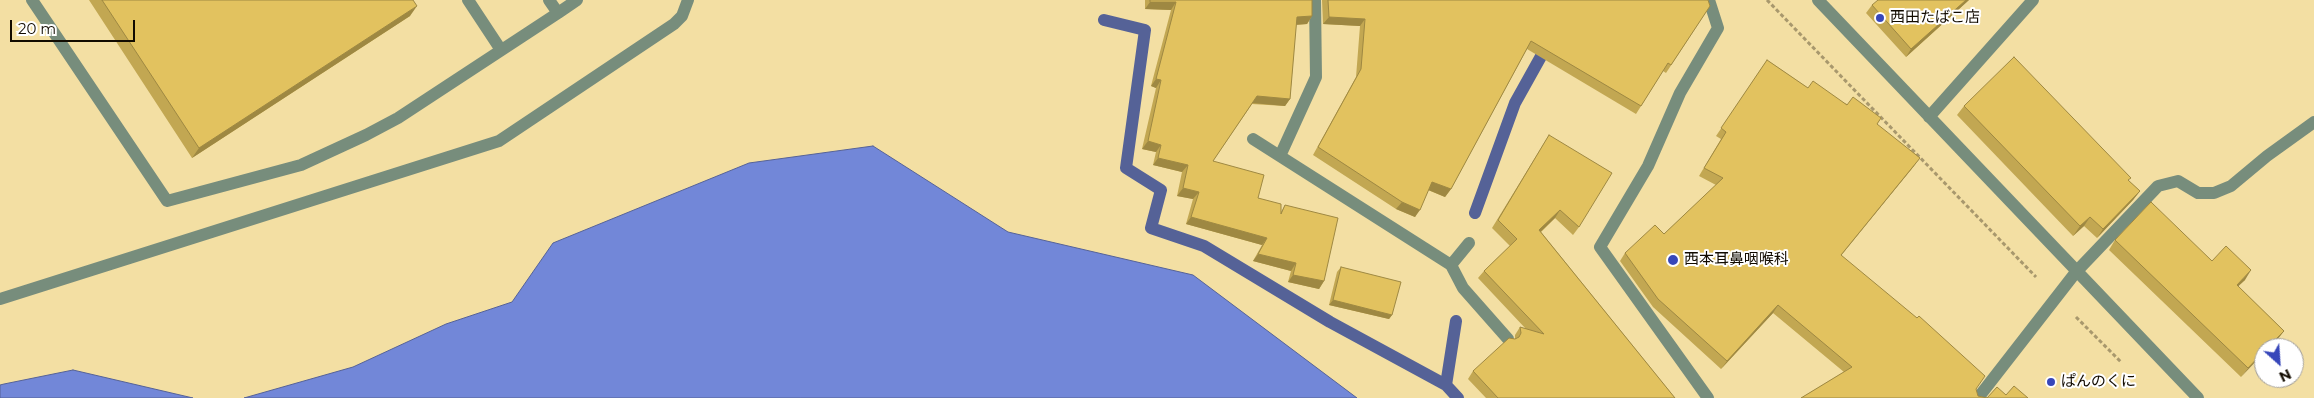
<!DOCTYPE html>
<html>
<head>
<meta charset="utf-8">
<style>
  body { margin:0 }
  #map { position:relative; width:2314px; height:398px; overflow:hidden; background:#f3dfa3; font-family:Montserrat,sans-serif }
  canvas { display:block }
  .north { position:absolute; left:2254px; top:338px; width:50px; height:50px; box-sizing:border-box; background:#fff; border:1px solid #a09d99; border-radius:50%; rotate:154deg; font-size:14px; font-weight:700; line-height:20px; text-align:center; color:#120b00 }
  .north::after { content:''; display:block; margin:auto; width:18px; height:22px; background:#3747ba; clip-path:polygon(50% 0,100% 100%,50% 72%,0 100%) }
  .scale { position:absolute; left:10px; top:20px; width:125px; height:22px; box-sizing:border-box; border:2px solid #120b00; border-top:0; padding-left:6px; font-size:15px; line-height:18px; white-space:nowrap; color:#120b00; -webkit-text-stroke:4px #fff; paint-order:stroke }
</style>
</head>
<body>
<div id="map">
<canvas width="2314" height="398"></canvas>
<div class="north">N</div>
<div class="scale">20 m</div>
</div>
<script>
const ctx = document.querySelector('canvas').getContext('2d');
ctx.lineJoin = 'round';
function paint(path, color) { ctx.fillStyle = color; ctx.fill(path, 'evenodd'); }
const poly = rows => new Path2D(rows.map(r => 'M' + r).join(''));
function strokePath(path, color, width, dash) { ctx.strokeStyle = color; ctx.lineWidth = width; ctx.lineCap = dash ? 'butt' : 'round'; ctx.setLineDash(dash || []); ctx.stroke(path); }
function drawText(font, color, halo, rows, align = 'center') {
  ctx.font = font + ' Montserrat,"Noto Sans JP",sans-serif'; ctx.lineWidth = 4; ctx.setLineDash([]); ctx.textBaseline = 'middle'; ctx.strokeStyle = halo; ctx.fillStyle = color; for (const [text, x, y, turn = 0] of rows) {
    ctx.save(); ctx.translate(x, y); ctx.rotate((+turn || 0) * Math.PI / 180); ctx.textAlign = isNaN(turn) ? turn : align; if (halo) ctx.strokeText(text, 0, 0); ctx.fillText(text, 0, 0); ctx.restore();
  }
}
const water = poly([
  [873,146,1008,232,1193,275,1357,398,244,398,353,367,446,324,512,302,553,243,749,163,873,146],
  [73,370,193,398,0,398,0,385,4,384,73,370]
]);
paint(water, '#7287d8');
strokePath(water, '#556297', 1);
strokePath(poly([
  [1104,20,1145,30,1126,168,1161,190,1151,228,1204,246,1330,322,1446,385],
  [1475,213,1515,103,1549,42],
  [1456,321,1446,385,1458,398]
]), '#556297', 12);
strokePath(poly([
  [1767,0,2036,277],
  [2076,317,2121,362]
]), '#a8986d', 3, [4, 2.5]);
strokePath(poly([
  [32,0,167,201,301,165,366,135,398,118,558,13],
  [468,0,501,50],
  [549,0,558,13,577,0],
  [1818,0,2198,398],
  [1929,117,2033,0],
  [1253,139,1451,265],
  [1280,156,1316,77,1315,0],
  [1469,243,1451,265,1463,288,1508,339],
  [0,299,499,141,674,24,682,16,688,0],
  [1708,398,1600,247,1648,166,1680,93,1718,28,1709,0],
  [1978,398,2076,272,2158,186,2178,181,2198,193,2214,193,2231,186,2267,156,2314,122]
]), '#778d7c', 12);
paint(poly([
  [89,0,413,0,410,16,192,158],
  [1145,0,1312,0,1312,16,1307,24,1296,25,1290,99,1285,106,1252,104,1213,161,1258,198,1281,212,1285,205,1324,281,1319,289,1288,282,1291,271,1253,261,1262,245,1186,224,1193,199,1177,196,1182,172,1153,165,1156,152,1142,149,1156,88,1151,86,1171,10,1145,9],
  [1322,0,1708,0,1710,6,1666,73,1663,71,1636,114,1527,49,1451,189,1445,197,1428,190,1415,217,1396,209,1313,155,1356,77,1360,26,1323,24],
  [1969,0,1906,57,1866,13,1872,5],
  [1767,60,1808,88,1881,118,1877,124,1914,166,1841,255,1976,389,1978,396,1987,398,2006,395,2028,398,1801,398,1844,372,1773,313,1721,369,1653,307,1620,261,1625,253,1664,234,1716,185,1699,176,1721,139,1716,136],
  [1964,106,2129,181,2140,191,2133,200,2097,238,2084,226,2073,236,1957,115],
  [1549,135,1579,227,1573,235,1555,218,1541,232,1675,398,1486,398,1468,379,1473,371,1515,339,1515,335,1520,327,1526,329,1478,278,1484,271,1510,246,1492,228],
  [2115,240,2212,261,2245,280,2238,286,2284,331,2277,340,2269,348,2264,348,2241,377,2109,250],
  [1341,267,1392,315,1389,319,1329,305,1337,272]
]), '#c2a752');
paint(poly([
  [1966,0,1969,0,1906,57,1911,49],
  [1150,2,1176,2,1171,10,1145,9],
  [417,6,410,16,192,158,199,148],
  [1312,16,1307,24,1292,25,1297,17],
  [1329,17,1365,19,1360,26,1323,24],
  [1156,79,1161,80,1156,88,1151,86],
  [1257,96,1290,99,1285,106,1252,103],
  [1148,141,1161,145,1156,152,1142,149],
  [1158,158,1188,165,1182,172,1153,165],
  [1920,158,1914,166,1835,263,1841,255],
  [1432,182,1451,189,1445,197,1426,189],
  [1183,188,1199,192,1193,199,1177,196],
  [2140,191,2133,200,2097,238,2103,229],
  [1402,202,1420,210,1415,217,1396,209],
  [1560,210,1555,218,1534,238,1539,230],
  [1191,217,1267,238,1262,245,1186,224],
  [2090,217,2084,226,2073,236,2080,226],
  [1258,254,1296,263,1291,271,1253,261],
  [2251,270,2245,280,2230,294,2237,285],
  [1293,275,1324,281,1319,289,1288,282],
  [1333,300,1392,315,1389,319,1329,305],
  [1778,305,1773,313,1721,369,1727,361],
  [2284,331,2277,340,2269,348,2267,348],
  [2264,351,2264,353,2241,377,2248,368]
]), '#9e8842');
const building = poly([
  [102,0,413,0,417,6,199,148,102,0],
  [1150,0,1312,0,1312,16,1297,17,1290,99,1257,96,1213,161,1264,175,1258,198,1281,204,1281,214,1285,205,1338,218,1324,281,1293,275,1296,263,1258,254,1267,238,1191,217,1199,192,1183,188,1188,165,1158,158,1161,145,1148,141,1161,80,1156,79,1176,2,1150,2,1150,0],
  [1328,0,1708,0,1710,6,1671,65,1668,63,1641,106,1531,41,1451,189,1432,182,1420,210,1402,202,1318,147,1361,69,1365,19,1329,17,1328,0],
  [1878,0,1966,0,1911,49,1872,5,1878,0],
  [2014,57,2131,178,2128,180,2140,191,2103,229,2090,217,2080,226,1964,106,2014,57],
  [1767,60,1808,88,1813,81,1847,105,1853,97,1881,118,1877,124,1920,158,1841,255,1917,318,1919,316,1985,376,1976,389,1978,396,1987,398,1997,387,2006,395,2014,386,2028,398,1801,398,1852,367,1778,305,1727,361,1658,299,1625,253,1655,225,1664,234,1723,178,1704,168,1726,132,1721,128,1767,60],
  [1549,135,1612,173,1579,227,1560,210,1539,230,1675,398,1498,398,1473,371,1509,338,1515,339,1519,337,1521,333,1520,327,1544,334,1484,271,1517,239,1498,220,1549,135],
  [2151,202,2212,261,2226,246,2251,270,2237,285,2284,331,2267,348,2264,348,2264,351,2248,368,2115,240,2151,202],
  [1341,267,1401,282,1392,315,1333,300,1341,267]
]);
paint(building, '#e2c25f');
strokePath(building, '#9e8842', 1);
for (const [x, y, r, color] of [
  [1880,18,5,"#3747ba"],
  [1673,260,6,"#3747ba"],
  [2051,382,5,"#3747ba"]
]) { const dot = new Path2D(); dot.arc(x, y, r, 0, 2 * Math.PI); ctx.fillStyle = color; ctx.fill(dot); strokePath(dot, '#fff', 2); }
drawText('15px', '#120b00', '#fff', [
  ["西田たばこ店",1890,18],
  ["西本耳鼻咽喉科",1684,260],
  ["ぱんのくに",2061,382]
], 'left');
</script>
</body>
</html>
